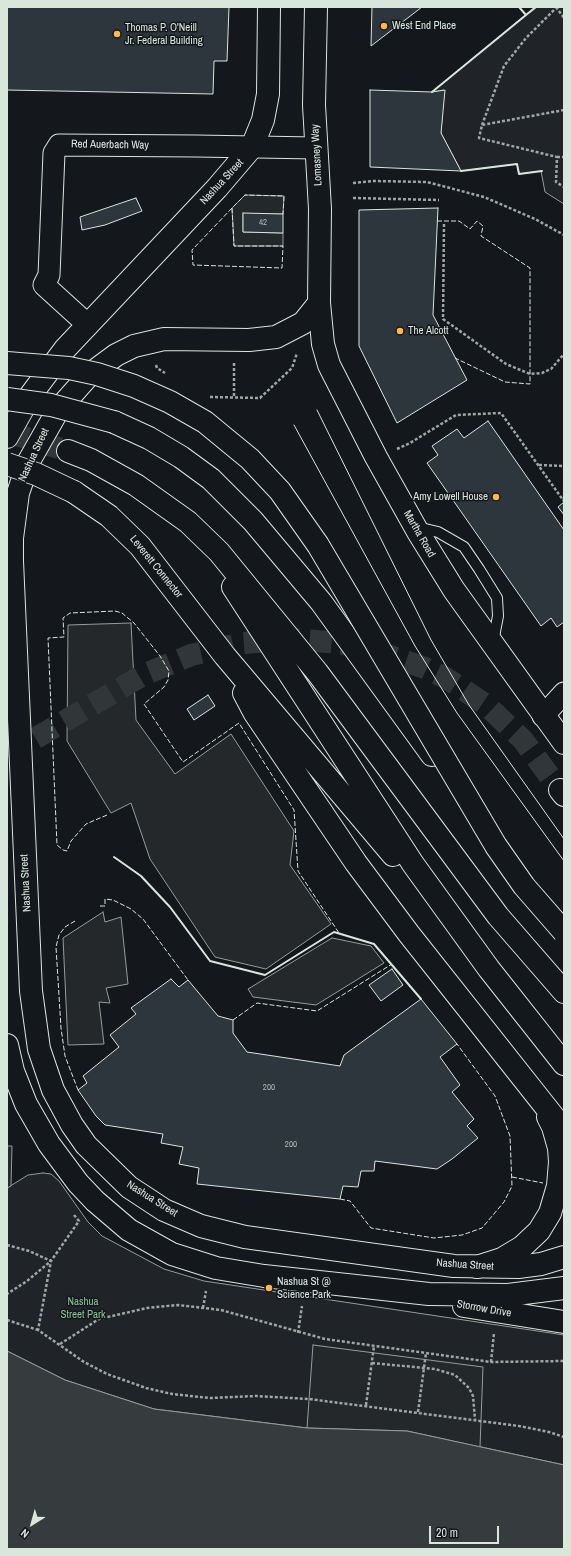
<!DOCTYPE html>
<html>
<head>
<meta charset="utf-8">
<style>
  body { margin:0 }
  #map { position:relative; width:571px; height:1556px; overflow:hidden; background:#14181c; font-family:"Archivo Narrow",sans-serif }
  canvas { display:block }
  .frame { position:absolute; inset:0; border:8px solid #d8e6dc; pointer-events:none }
  .north { position:absolute; left:12px; top:1504px; width:40px; height:40px; -webkit-text-stroke:3px #14181c; paint-order:stroke; rotate:217deg; font-size:11px; font-weight:700; line-height:16px; text-align:center; color:#d8e6dc }
  .north::after { content:''; display:block; margin:auto; width:14px; height:18px; background:#d8e6dc; clip-path:polygon(50% 0,100% 100%,50% 72%,0 100%) }
  .scale { position:absolute; left:429px; top:1526px; width:70px; height:18px; box-sizing:border-box; border:2px solid #d8e6dc; border-top:0; padding-left:5px; font-size:12px; line-height:14px; white-space:nowrap; color:#d8e6dc; -webkit-text-stroke:3px #14181c; paint-order:stroke }
</style>
</head>
<body>
<div id="map">
<canvas width="571" height="1556"></canvas>
<div class="frame"></div>
<div class="north">N</div>
<div class="scale">20 m</div>
</div>
<script>
const ctx = document.querySelector('canvas').getContext('2d');
ctx.lineJoin = 'round';
function paint(path, color) { ctx.fillStyle = color; ctx.fill(path, 'evenodd'); }
const poly = rows => new Path2D(rows.map(r => 'M' + r).join(''));
function strokePath(path, color, width, dash) { ctx.strokeStyle = color; ctx.lineWidth = width; ctx.lineCap = dash ? 'butt' : 'round'; ctx.setLineDash(dash || []); ctx.stroke(path); }
function drawText(font, color, halo, rows, align = 'center') {
  ctx.font = font + ' "Archivo Narrow",sans-serif'; ctx.lineWidth = 3; ctx.setLineDash([]); ctx.textBaseline = 'middle'; ctx.strokeStyle = halo; ctx.fillStyle = color; for (const [text, x, y, turn = 0] of rows) {
    ctx.save(); ctx.translate(x, y); ctx.rotate((+turn || 0) * Math.PI / 180); ctx.textAlign = isNaN(turn) ? turn : align; if (halo) ctx.strokeText(text, 0, 0); ctx.fillText(text, 0, 0); ctx.restore();
  }
}
const green = poly([
  [535,7,564,7,564,204,545,192,541,171,519,174,517,164,461,171,441,133,444,90,432,92,535,7],
  [43,1173,51,1174,59,1181,88,1222,102,1236,164,1269,204,1281,564,1335,564,1465,407,1431,307,1428,154,1409,65,1380,7,1351,7,1188,28,1175,43,1173]
]);
paint(green, '#202428');
strokePath(green, '#939e99', 1);
const parking = poly([
  [245,195,284,196,283,214,243,214,243,232,283,233,283,246,234,246,232,208,245,195],
  [131,623,136,720,175,774,231,734,294,831,290,865,331,924,266,969,215,957,150,859,131,803,111,813,67,741,68,625,131,623],
  [103,912,105,922,121,917,128,984,106,988,110,1003,99,1002,104,1044,68,1045,63,938,103,912],
  [332,938,371,946,384,963,316,1005,253,997,248,989,332,938],
  [7,1146,12,1146,11,1186,7,1188,7,1146],
  [313,1345,483,1367,480,1447,407,1431,307,1428,313,1345]
]);
paint(parking, '#24282b');
strokePath(parking, '#939e99', 1);
const water = poly([
  [7,1351,65,1380,154,1409,307,1428,407,1431,564,1465,564,1549,7,1549,7,1351]
]);
paint(water, '#363b3e');
strokePath(water, '#939e99', 1);
const building = poly([
  [7,7,229,7,227,61,214,61,213,94,7,90,7,7],
  [372,7,422,7,371,46,372,7],
  [370,90,432,92,445,90,441,133,461,171,370,167,370,90],
  [136,198,142,211,105,225,82,230,80,217,136,198],
  [438,208,433,315,467,380,397,423,359,346,359,210,438,208],
  [243,213,283,214,283,233,243,232,243,213],
  [488,421,564,530,564,622,557,627,551,618,541,626,427,463,438,455,432,446,457,429,464,438,488,421],
  [564,502,564,515,558,507,564,502],
  [208,695,215,706,194,720,187,709,208,695],
  [392,969,403,985,381,1001,369,985,392,969],
  [171,979,179,987,188,980,218,1016,233,1020,233,1033,247,1052,340,1066,344,1055,421,999,457,1044,440,1057,460,1085,452,1092,474,1119,467,1126,478,1138,452,1159,437,1169,375,1161,374,1171,361,1171,358,1187,343,1186,340,1199,197,1184,199,1168,179,1164,183,1147,161,1143,163,1134,105,1125,96,1116,78,1090,87,1083,83,1076,119,1047,110,1035,136,1014,131,1008,171,979]
]);
paint(building, '#2c363c');
strokePath(building, '#d8e6dc', 1);
strokePath(poly([
  [7,432,68,451],
  [7,755,143,675,191,655,243,643,293,639,340,643,390,656,425,668,446,678,486,705,504,722,523,740,560,790]
]), '#313739', 22, [22, 11]);
const service = poly([
  [417,527,438,532,464,547,479,569,497,598,498,616,493,642]
]);
const minor = poly([
  [88,325,44,285,49,275,54,153,59,145,196,146,316,148],
  [543,716,564,693]
]);
const secondary = poly([
  [319,303,323,344,329,365,376,457,418,532,454,590,564,743]
]);
const primary = poly([
  [316,7,314,105,320,209,319,303,303,323,276,337,249,340,164,339,134,346,116,355,89,375,58,410,29,461,18,493,12,538,12,561,31,991,39,1049,53,1090,72,1125,86,1145,129,1187,164,1210,201,1226,245,1237,454,1266,518,1267,541,1264,564,1257],
  [7,437,30,396,65,349,217,188,252,147,263,120,268,94,269,7],
  [7,1045,13,1071,26,1104,49,1144,78,1183,95,1201,129,1230,172,1254,216,1268,264,1276,429,1294,508,1295,564,1288],
  [464,1306,564,1322]
]);
const motorway = poly([
  [114,422,149,438,181,457,211,479,253,521,321,602,432,755],
  [68,451,91,460,136,485,188,522,219,552,317,672,498,916,564,992],
  [74,492,109,516,140,546,225,656,393,855],
  [233,587,413,864,489,969,564,1064],
  [244,693,254,712,356,863,409,934,564,1130],
  [560,790,564,795],
  [477,1267,502,1259,522,1247,539,1231,550,1213,558,1186,560,1162,559,1148,553,1127,548,1117]
]);
strokePath(service, '#d8e6dc', 12);
strokePath(minor, '#d8e6dc', 23);
strokePath(secondary, '#d8e6dc', 24);
strokePath(primary, '#d8e6dc', 24);
strokePath(motorway, '#d8e6dc', 24);
strokePath(poly([
  [556,7,564,18],
  [564,110,482,125,479,138,557,157,556,182,564,187],
  [482,125,504,66,526,38,557,7],
  [557,157,564,157],
  [353,183,374,181,427,182,484,197,535,219,564,235],
  [353,198,439,200],
  [444,224,443,319,506,364,530,374,542,373,551,369,564,354],
  [234,363,234,398],
  [156,365,157,368,165,373],
  [210,397,260,398,292,368,297,353],
  [397,449,410,443,456,415,501,413,563,500,564,499],
  [539,465,564,466],
  [74,1215,79,1221,51,1261,38,1330,84,1362,107,1374,146,1388,172,1394,210,1398,256,1396,309,1399,519,1426,549,1432,564,1437],
  [7,1245,29,1251,51,1261,27,1281,7,1294],
  [203,1308,206,1291],
  [7,1320,38,1330],
  [298,1333,302,1306],
  [60,1344,99,1319,147,1308,178,1305,221,1310,325,1339,491,1362,564,1361],
  [491,1362,494,1333],
  [372,1363,435,1369,455,1375,469,1388,473,1396,475,1420],
  [366,1405,374,1346],
  [418,1412,426,1353]
]), '#9da8a2', 2.5, [3, 2]);
strokePath(service, '#14181c', 10);
strokePath(minor, '#14181c', 21);
strokePath(secondary, '#14181c', 22);
strokePath(primary, '#14181c', 22);
strokePath(motorway, '#14181c', 22);
strokePath(poly([
  [317,410,431,640,469,705,564,839],
  [294,425,415,646,457,713,564,861]
]), '#d8e6dc', 1);
const motorwayBridge = poly([
  [7,363,69,368,97,374,134,386,170,402,205,422,250,459,280,491,318,545,496,846,524,886,564,932],
  [7,399,51,405,114,422],
  [7,464,36,474,74,492]
]);
strokePath(motorwayBridge, '#d8e6dc', 24, []);
strokePath(motorwayBridge, '#14181c', 22);
strokePath(poly([
  [232,208,192,250,193,265,282,268,283,246,234,246,232,208,245,195,284,196,283,214],
  [437,221,459,221,470,229,477,221,483,226,481,236,530,268,530,384,505,382,455,358],
  [107,815,86,824,71,841,67,851,63,850,57,845,48,638,64,637,63,618,70,613,115,611,122,613,134,623,160,656,169,671,168,680,164,687,144,704,183,762,239,723,294,810,298,871,339,933],
  [100,906,105,906,105,899,113,900,131,909,143,919,188,980],
  [75,921,65,927,59,935,56,947,61,1028,65,1056,78,1090],
  [233,1020,257,1003,317,1011,392,964],
  [512,1177,543,1183],
  [340,1199,350,1201,371,1228,434,1238,462,1235,482,1228,504,1202,512,1186,510,1136,495,1096,457,1044]
]), '#d8e6dc', 1, [5, 2]);
strokePath(poly([
  [526,15,536,7],
  [432,92,526,15,519,7],
  [461,171,517,164,519,174,542,171],
  [114,857,141,876,170,907,210,961,265,975,334,932,374,944,421,999]
]), '#d8e6dc', 2);
for (const [x, y, r, color] of [
  [384,26,4,"#ffb74d"],
  [117,34,4,"#ffb74d"],
  [400,331,4,"#ffb74d"],
  [496,497,4,"#ffb74d"],
  [269,1288,4,"#ffb74d"]
]) { const dot = new Path2D(); dot.arc(x, y, r, 0, 2 * Math.PI); ctx.fillStyle = color; ctx.fill(dot); strokePath(dot, '#14181c', 1.5); }
drawText('9px', '#adbab4', null, [
  ["42",263,223],
  ["200",269,1088],
  ["200",291,1145]
]);
drawText('11px', '#d8e6dc', '#14181c', [
  ["West End Place",392,26],
  ["Thomas P. O'Neill",125,28],
  ["Jr. Federal Building",125,41],
  ["The Alcott",408,331],
  ["Amy Lowell House",488,497,"right"],
  ["Nashua St @",277,1282],
  ["Science Park",277,1295]
], 'left');
drawText('11px', '#d8e6dc', '#14181c', [
  ["Red Auerbach Way",110,145,1],
  ["Lomasney Way",317,155,-93],
  ["Nashua Street",222,182,-47],
  ["Nashua Street",34,455,-65],
  ["Martha Road",419,534,60],
  ["Leverett Connector",156,567,51],
  ["Nashua Street",26,883,-93],
  ["Nashua Street",152,1199,32],
  ["Nashua Street",465,1265,4],
  ["Storrow Drive",484,1309,10]
]);
drawText('11px', '#8ac095', '#14181c', [
  ["Nashua",83,1302],
  ["Street Park",83,1315]
]);
</script>
</body>
</html>
